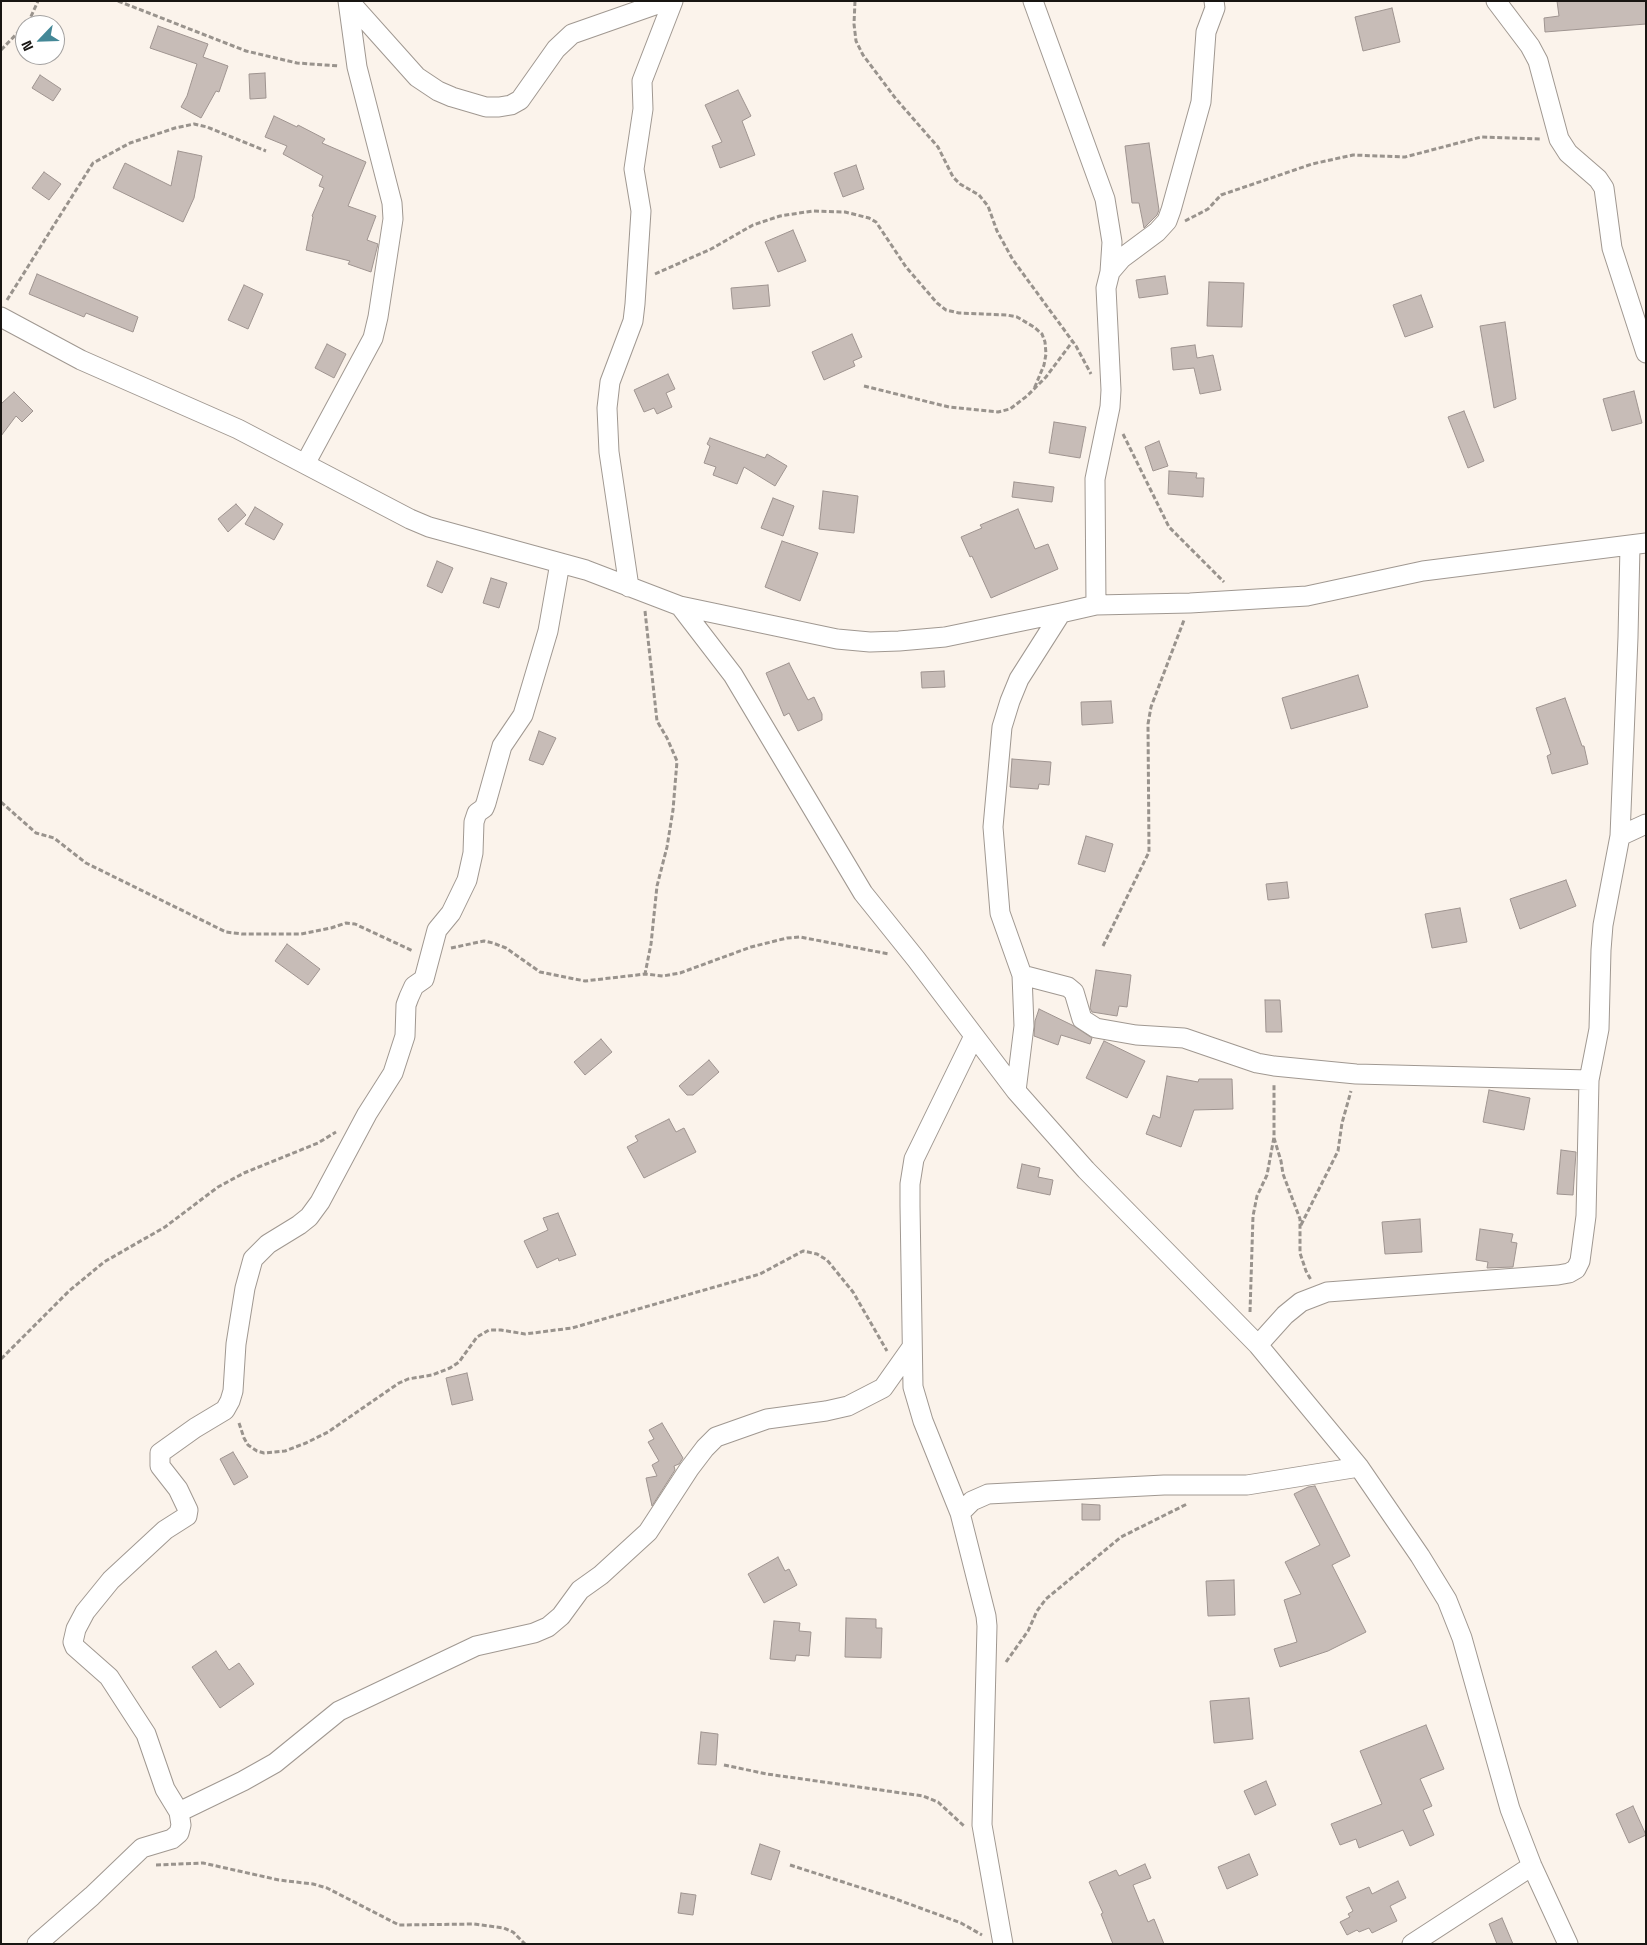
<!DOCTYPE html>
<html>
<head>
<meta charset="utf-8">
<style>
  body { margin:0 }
  #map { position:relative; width:1647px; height:1945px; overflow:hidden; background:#fbf3eb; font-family:"Space Grotesk",sans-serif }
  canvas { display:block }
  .frame { position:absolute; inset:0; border:2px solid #181512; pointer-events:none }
  .north { position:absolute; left:15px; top:15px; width:50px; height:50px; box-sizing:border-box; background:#fff; border:1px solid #a3a1a0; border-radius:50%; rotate:246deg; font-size:14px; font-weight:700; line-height:20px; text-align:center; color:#181512 }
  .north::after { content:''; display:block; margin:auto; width:18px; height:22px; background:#448897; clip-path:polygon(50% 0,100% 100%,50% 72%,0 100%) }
</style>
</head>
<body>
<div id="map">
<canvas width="1647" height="1945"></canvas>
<div class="frame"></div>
<div class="north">N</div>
</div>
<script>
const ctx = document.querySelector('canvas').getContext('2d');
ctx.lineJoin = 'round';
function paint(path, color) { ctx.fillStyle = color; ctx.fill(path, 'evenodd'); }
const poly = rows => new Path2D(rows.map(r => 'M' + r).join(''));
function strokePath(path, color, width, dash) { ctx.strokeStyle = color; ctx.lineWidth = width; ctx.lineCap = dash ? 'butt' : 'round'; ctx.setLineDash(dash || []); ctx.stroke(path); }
const building = poly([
  [1557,1,1646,1,1646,24,1545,32,1544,18,1559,16,1557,1],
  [1392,8,1400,42,1363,51,1355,17,1392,8],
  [158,26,208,44,203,57,228,66,219,92,216,91,201,118,181,107,187,96,197,64,150,48,158,26],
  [265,73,266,98,250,99,249,74,265,73],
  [40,75,61,89,53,101,32,88,40,75],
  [738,90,751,116,742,121,755,155,720,168,712,146,722,142,705,105,738,90],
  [274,116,297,127,298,125,325,139,322,143,366,162,348,206,376,216,367,240,378,244,371,272,348,264,350,261,306,250,313,217,312,216,324,188,319,186,323,176,283,154,287,146,265,137,274,116],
  [1149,143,1159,210,1157,215,1144,228,1139,203,1132,203,1125,146,1149,143],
  [178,151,202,156,194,198,183,222,113,188,125,163,171,186,178,151],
  [856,165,864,189,843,197,834,173,856,165],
  [44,172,61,184,49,200,32,188,44,172],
  [793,230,806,261,778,272,765,242,793,230],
  [37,274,138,317,133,332,86,313,84,317,29,294,37,274],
  [1165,276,1168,294,1139,298,1136,280,1165,276],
  [1209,282,1244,283,1242,327,1207,326,1209,282],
  [244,285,263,294,248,329,228,320,244,285],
  [768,285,770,306,733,309,731,288,768,285],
  [1421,295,1433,327,1405,337,1393,305,1421,295],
  [1505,322,1516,399,1494,408,1480,326,1505,322],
  [852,334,862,357,853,361,855,366,824,380,812,352,852,334],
  [327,344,346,354,334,378,315,368,327,344],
  [1195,345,1197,358,1213,355,1221,390,1200,394,1194,368,1173,370,1171,348,1195,345],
  [668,374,675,389,666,393,672,407,657,414,654,408,644,412,634,390,668,374],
  [1634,391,1642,423,1612,431,1603,399,1634,391],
  [14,392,33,411,22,422,16,416,1,436,1,404,14,392],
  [1464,411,1484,461,1468,468,1448,417,1464,411],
  [1054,422,1086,427,1080,458,1049,453,1054,422],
  [710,438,765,458,767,454,787,466,775,486,744,467,737,484,713,475,716,467,704,463,710,446,707,444,710,438],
  [1159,441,1168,466,1153,471,1145,447,1159,441],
  [1169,471,1197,473,1196,478,1204,478,1203,497,1168,494,1169,471],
  [1014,482,1054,487,1052,502,1012,497,1014,482],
  [823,491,858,496,854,533,819,529,823,491],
  [773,498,794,506,783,536,761,528,773,498],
  [236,504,246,515,228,532,218,519,236,504],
  [255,507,283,524,274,540,245,524,255,507],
  [1018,509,1035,549,1048,544,1058,569,991,598,972,556,970,557,961,537,982,528,980,525,1018,509],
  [782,541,818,553,800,601,765,587,782,541],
  [437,561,453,568,442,593,427,586,437,561],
  [491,578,507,583,499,608,483,603,491,578],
  [789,663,808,700,814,697,822,714,822,720,798,731,789,713,784,716,766,673,789,663],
  [944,671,945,687,922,688,921,672,944,671],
  [1358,675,1368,707,1291,729,1282,698,1358,675],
  [1565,698,1582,746,1584,746,1588,764,1552,774,1547,756,1551,754,1536,708,1565,698],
  [1111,701,1113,723,1082,725,1081,702,1111,701],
  [539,731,556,738,543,765,529,760,539,731],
  [1012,759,1051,762,1049,785,1039,784,1038,789,1010,787,1012,759],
  [1086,836,1113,844,1105,872,1078,864,1086,836],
  [1566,880,1576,906,1520,929,1510,899,1566,880],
  [1287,882,1289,898,1268,900,1266,884,1287,882],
  [1460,908,1467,942,1432,948,1425,914,1460,908],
  [287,944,320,969,308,985,275,961,287,944],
  [1096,970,1131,975,1127,1007,1119,1006,1117,1016,1092,1012,1090,1008,1096,970],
  [1265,1000,1280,1000,1282,1032,1266,1032,1265,1000],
  [1039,1009,1074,1026,1092,1038,1090,1044,1061,1035,1058,1045,1034,1036,1035,1021,1039,1009],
  [601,1039,612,1052,585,1075,574,1062,601,1039],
  [1104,1041,1145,1061,1127,1098,1086,1078,1104,1041],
  [709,1060,719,1072,693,1095,687,1095,679,1086,709,1060],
  [1167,1076,1198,1082,1199,1079,1232,1079,1233,1109,1194,1110,1181,1147,1146,1134,1153,1115,1160,1118,1167,1076],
  [1489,1090,1530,1098,1524,1130,1483,1122,1489,1090],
  [669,1119,676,1132,684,1128,696,1152,644,1178,627,1147,638,1141,635,1136,669,1119],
  [1561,1150,1576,1152,1573,1195,1557,1194,1561,1150],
  [1022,1164,1040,1168,1038,1177,1053,1180,1050,1195,1017,1188,1022,1164],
  [558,1213,576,1255,559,1261,558,1258,537,1268,524,1241,548,1230,543,1218,558,1213],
  [1420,1219,1422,1252,1385,1254,1382,1222,1420,1219],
  [1480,1229,1513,1234,1511,1242,1517,1243,1513,1267,1487,1268,1488,1262,1476,1260,1480,1229],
  [467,1373,473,1400,452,1405,446,1378,467,1373],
  [662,1423,683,1458,679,1464,674,1466,675,1470,652,1506,646,1478,657,1476,652,1465,659,1461,648,1442,654,1439,649,1430,662,1423],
  [233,1452,248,1477,234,1485,220,1459,233,1452],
  [1315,1486,1350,1556,1332,1565,1366,1632,1328,1651,1280,1667,1274,1649,1297,1642,1284,1600,1301,1594,1285,1562,1320,1545,1294,1494,1308,1487,1315,1486],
  [1082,1504,1100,1505,1100,1520,1082,1520,1082,1504],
  [778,1557,785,1571,789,1569,797,1585,764,1603,748,1574,778,1557],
  [1234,1580,1235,1615,1208,1616,1206,1581,1234,1580],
  [846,1618,876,1619,876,1628,882,1628,881,1658,845,1657,846,1618],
  [774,1621,800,1623,799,1631,811,1632,809,1656,796,1655,795,1661,770,1659,774,1621],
  [216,1651,229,1670,239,1663,254,1684,220,1708,192,1667,216,1651],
  [1249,1698,1253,1739,1214,1743,1210,1701,1249,1698],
  [1426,1725,1444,1769,1420,1779,1432,1806,1423,1810,1434,1835,1410,1846,1403,1830,1359,1848,1356,1839,1340,1845,1331,1824,1382,1804,1360,1751,1426,1725],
  [701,1732,718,1734,716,1765,698,1764,701,1732],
  [1266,1781,1276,1805,1255,1815,1244,1791,1266,1781],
  [1633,1806,1646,1835,1629,1843,1616,1814,1633,1806],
  [760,1844,780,1851,771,1880,751,1874,760,1844],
  [1249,1854,1258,1875,1227,1889,1218,1867,1249,1854],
  [1145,1864,1151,1878,1133,1885,1148,1922,1154,1919,1164,1944,1113,1944,1101,1914,1103,1913,1089,1882,1116,1870,1119,1876,1145,1864],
  [1398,1881,1406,1898,1390,1906,1397,1921,1372,1933,1369,1928,1359,1932,1357,1930,1347,1935,1340,1922,1350,1917,1348,1914,1353,1911,1346,1897,1369,1887,1372,1894,1398,1881],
  [681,1893,696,1895,693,1915,678,1913,681,1893],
  [1502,1918,1513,1944,1497,1944,1489,1924,1502,1918]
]);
paint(building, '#c7bcb7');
strokePath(building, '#9f9490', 1);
const minor = poly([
  [349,1,417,77,438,91,452,97,486,107,499,107,511,105,520,100,556,49,572,34,666,1],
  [1033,1,1105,199,1112,242,1110,272],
  [1496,1,1530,46,1538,61,1559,139,1568,153,1598,179,1604,188,1612,248,1646,353],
  [1,317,81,360,238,429,410,519,429,527,586,570,680,606,733,675,863,893,916,959,1016,1091,1086,1170,1258,1345,1359,1467,1420,1556,1447,1600,1462,1638,1510,1809,1532,1866,1568,1944],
  [305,464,373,338,378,317,393,219,392,203,357,67,348,1],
  [629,587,609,452,607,408,610,382,633,321,635,304,641,211,634,169,643,109,642,81,673,1],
  [1096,605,1095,479,1110,407,1111,390,1106,288,1110,272,1122,258,1157,232,1167,221,1171,210,1201,102,1206,32,1215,8,1214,1],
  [680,606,837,639,870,642,899,641,945,637,1061,613,1096,605,1190,603,1307,596,1423,571,1646,543],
  [1620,836,1646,824],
  [1022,975,1068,987,1074,992,1082,1019,1096,1028,1136,1035,1184,1038,1257,1063,1274,1066,1356,1074,1589,1080],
  [974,1036,914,1159,910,1184,910,1206,913,1387,923,1421,960,1513,986,1616,987,1626,982,1825,1003,1944],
  [1016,1091,1024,1026,1022,975,1000,913,993,827,1002,727,1010,701,1019,679,1061,613],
  [1258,1345,1285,1315,1301,1302,1327,1292,1558,1275,1569,1273,1576,1269,1580,1261,1586,1216,1589,1080,1599,1029,1601,950,1603,925,1620,836,1628,637,1630,546],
  [960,1513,972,1501,988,1494,1164,1485,1247,1485,1359,1467],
  [179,1812,243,1781,275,1763,339,1711,476,1646,534,1633,548,1627,561,1616,580,1590,601,1575,648,1532,689,1469,705,1448,716,1437,767,1419,826,1411,848,1406,883,1388,912,1347],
  [37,1944,92,1896,142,1848,172,1839,179,1833,181,1825,179,1812,165,1789,146,1734,109,1677,75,1647,73,1642,76,1629,85,1612,111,1580,165,1530,187,1516,188,1510,178,1489,160,1466,160,1453,195,1428,225,1410,230,1401,233,1391,236,1344,245,1288,253,1259,268,1244,299,1225,309,1217,320,1202,367,1114,393,1073,405,1036,406,1005,409,997,414,986,424,979,437,930,451,913,467,880,473,853,474,822,477,813,484,808,486,803,502,746,523,715,548,631,560,563],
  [1412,1944,1532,1866]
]);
strokePath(minor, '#a09891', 21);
strokePath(poly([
  [118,1,246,51,297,63,339,66],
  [855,1,854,24,856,41,863,55,896,99,938,147,953,177,960,184,979,195,988,206,997,231,1013,260,1076,346,1091,374],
  [1,50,29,21,38,1],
  [1185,221,1208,209,1221,195,1312,164,1353,155,1405,157,1481,137,1541,139],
  [655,274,711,249,753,225,780,216,813,211,845,212,869,218,876,222,906,267,937,303,946,310,959,313,1007,315,1017,317,1034,327,1042,334,1045,342,1046,354,1044,365,1034,389],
  [7,300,93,163,130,143,175,128,194,124,207,127,266,151],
  [864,386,949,407,998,412,1010,409,1027,396,1046,377,1073,341],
  [1123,434,1169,527,1224,582],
  [645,611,657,721,667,738,677,761,673,810,667,847,657,886,651,944,645,974],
  [1,802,36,833,54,838,86,863,226,932,242,934,301,934,331,928,346,923,355,924,413,951],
  [1103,946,1149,852,1148,724,1151,707,1184,620],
  [451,948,484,941,493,943,506,948,540,972,585,981,645,974,663,976,680,973,751,947,787,938,800,937,889,954],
  [1274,1138,1281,1161,1283,1174,1300,1219,1300,1253,1306,1271,1311,1280],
  [1301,1225,1338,1151,1342,1123,1351,1091],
  [1250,1312,1253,1216,1257,1196,1267,1175,1274,1137,1274,1084],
  [1,1359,69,1291,104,1262,165,1227,218,1187,244,1173,318,1143,336,1132],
  [239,1423,244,1438,248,1445,257,1451,264,1453,285,1451,306,1443,328,1432,399,1383,408,1379,432,1375,450,1368,459,1362,477,1337,489,1330,501,1330,525,1334,572,1328,760,1274,803,1251,817,1254,827,1260,853,1292,887,1351],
  [1006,1662,1028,1631,1037,1611,1046,1599,1121,1537,1187,1504],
  [724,1765,767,1774,923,1796,938,1802,964,1826],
  [156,1865,203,1863,279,1880,313,1884,327,1888,399,1925,474,1924,504,1928,513,1932,525,1944],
  [790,1865,893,1898,961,1923,982,1935]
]), '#99938d', 3, [5, 2.5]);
strokePath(minor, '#fff', 19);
</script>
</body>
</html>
